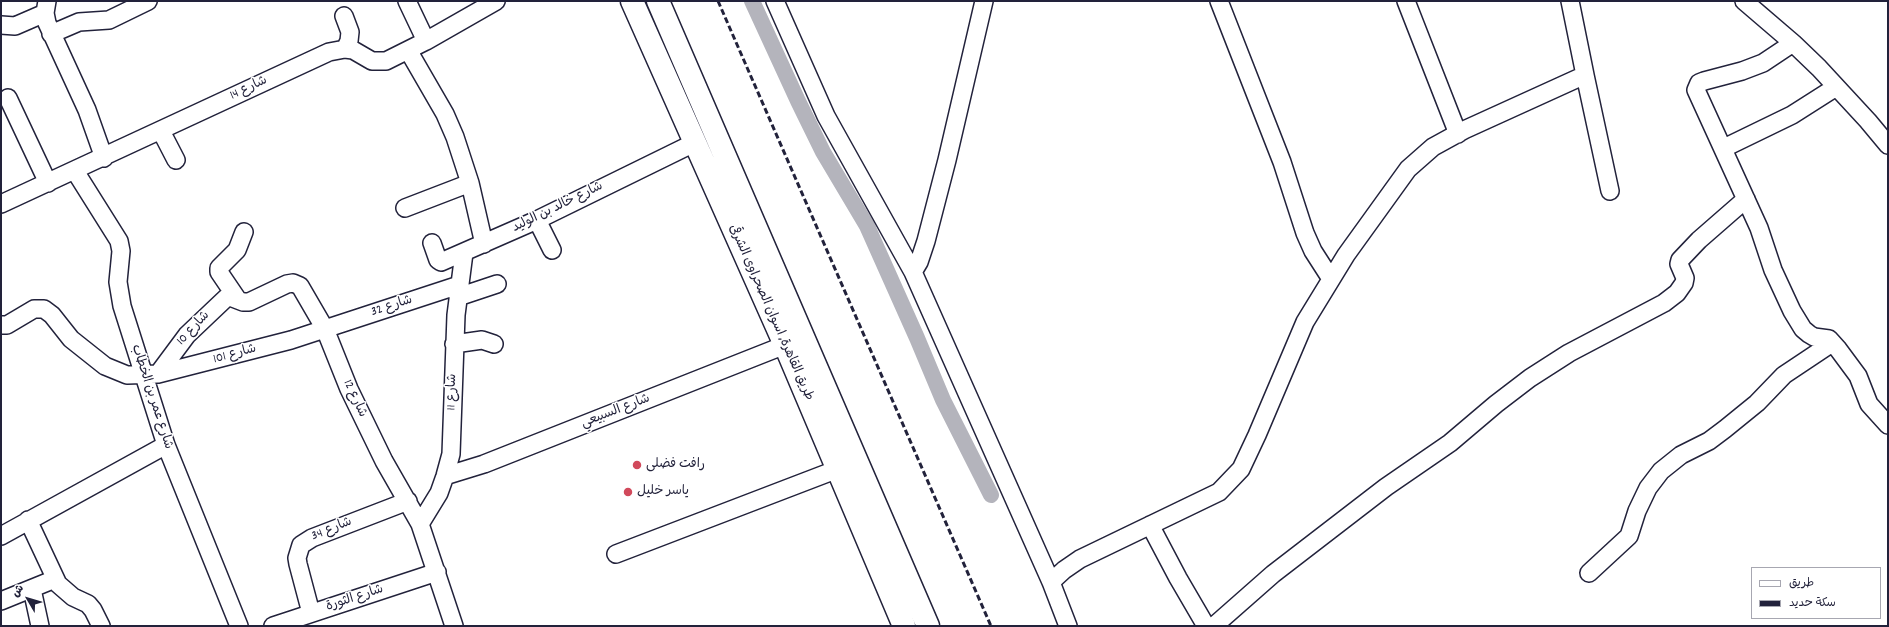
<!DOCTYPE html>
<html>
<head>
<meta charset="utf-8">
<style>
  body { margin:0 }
  #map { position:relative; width:1889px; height:627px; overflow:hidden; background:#fff; font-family:Dekko,"Playpen Sans Arabic",sans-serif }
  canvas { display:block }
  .frame { position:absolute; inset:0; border:2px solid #22223b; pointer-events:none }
  .legend { position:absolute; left:1751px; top:567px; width:130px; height:52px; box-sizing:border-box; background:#fff; border:1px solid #a7a7b1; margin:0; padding:5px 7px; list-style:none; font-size:12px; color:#22223b }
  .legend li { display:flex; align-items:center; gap:8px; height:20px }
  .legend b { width:20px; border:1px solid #a7a7b1 }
  .north { position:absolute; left:8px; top:579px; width:40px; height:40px; -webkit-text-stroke:3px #fff; paint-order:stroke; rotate:308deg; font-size:11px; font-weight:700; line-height:16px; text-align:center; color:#22223b }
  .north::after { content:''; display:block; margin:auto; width:14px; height:18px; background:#22223b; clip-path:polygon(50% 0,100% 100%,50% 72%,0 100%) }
</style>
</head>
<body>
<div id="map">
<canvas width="1889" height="627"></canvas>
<div class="frame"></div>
<ul class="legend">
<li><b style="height:5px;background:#fff"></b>طريق</li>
<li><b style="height:5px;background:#22223b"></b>سكة حديد</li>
</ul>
<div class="north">ش</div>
</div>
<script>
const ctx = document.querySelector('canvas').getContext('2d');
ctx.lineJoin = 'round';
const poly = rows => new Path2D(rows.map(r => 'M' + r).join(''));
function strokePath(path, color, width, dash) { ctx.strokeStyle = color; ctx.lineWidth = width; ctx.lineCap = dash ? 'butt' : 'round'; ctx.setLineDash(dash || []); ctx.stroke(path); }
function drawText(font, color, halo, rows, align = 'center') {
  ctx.font = font + ' Dekko,"Playpen Sans Arabic",sans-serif'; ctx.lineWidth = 3; ctx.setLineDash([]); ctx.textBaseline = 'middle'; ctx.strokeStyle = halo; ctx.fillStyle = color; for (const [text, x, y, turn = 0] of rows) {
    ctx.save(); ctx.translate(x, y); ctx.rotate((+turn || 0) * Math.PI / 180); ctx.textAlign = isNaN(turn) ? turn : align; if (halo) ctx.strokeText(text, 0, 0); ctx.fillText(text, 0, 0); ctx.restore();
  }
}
strokePath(poly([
  [752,1,798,101,823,152,867,226,917,338,943,400,991,495]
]), '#b4b4bc', 16);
const minor = poly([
  [47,1,45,13,47,23,87,110,104,158],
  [407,1,426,41],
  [775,1,826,116,913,272,1051,582,1068,626],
  [1219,1,1282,162,1305,233,1313,251,1331,279],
  [1406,1,1458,134],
  [1744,1,1793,43,1819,68,1868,121,1888,145],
  [344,16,350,32,349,41,345,49],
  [1,25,15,26,45,13],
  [51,34,79,22,109,20,148,1],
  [1793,43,1763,63,1742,71,1704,81,1699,83,1696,90,1759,228,1773,270,1792,311,1803,329,1809,334,1814,337,1829,339,1838,349,1858,376,1869,404,1888,425],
  [408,50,445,114,455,137,470,183,484,244],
  [1585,75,1610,191],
  [8,98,48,183],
  [161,131,176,160],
  [1724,148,1792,115,1836,87],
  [75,171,119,241,121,251,118,282,122,306,166,445,239,626],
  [1,204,329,52,345,49,353,50,372,61,386,61,426,41,496,1],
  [405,208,470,183],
  [537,220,552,250],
  [432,243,438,260,441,262,537,220,694,143],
  [913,272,919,262,926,241,947,160,984,1],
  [458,297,497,284],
  [238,300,219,272,219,268,237,250,244,232],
  [1,325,7,325,34,309,44,309,52,315,71,339,105,366,127,375,158,374,291,340,459,285],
  [454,344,482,340,494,344],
  [158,374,187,335,226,298,230,297,243,302,249,302,287,284,293,283,300,286,325,329,349,389,384,461,420,524,454,626],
  [445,476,484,464,785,345],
  [28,520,58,584,73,597,88,604,93,610,101,626],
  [420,524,439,493,445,476,451,454,456,315,464,253],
  [1150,525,1178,578,1206,626],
  [1,536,166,445],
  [616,554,838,469],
  [1589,573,1629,536,1637,511,1648,488,1661,471,1681,455,1709,441,1725,429,1757,403,1784,375,1832,343],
  [1051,582,1064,570,1080,559,1219,492,1241,469,1257,435,1305,322,1346,255,1408,169,1433,147,1464,130,1585,75,1570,1],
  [32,589,40,626],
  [1,601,55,579],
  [311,613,298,564,297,558,301,545,312,538,408,501],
  [273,626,437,572],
  [1214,626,1273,574,1386,487,1450,443,1496,404,1530,378,1569,353,1664,303,1677,293,1684,283,1685,278,1679,264,1680,260,1699,240,1746,199]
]);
const highway = poly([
  [632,1,785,345,904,626],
  [658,1,928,626]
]);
strokePath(minor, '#22223b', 20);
strokePath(highway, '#22223b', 25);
strokePath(minor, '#fff', 17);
strokePath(highway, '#fff', 22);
strokePath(poly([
  [718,1,991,626]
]), '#22223b', 3, [6, 3]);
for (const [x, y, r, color] of [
  [637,465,5,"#d1495b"],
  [628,492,5,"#d1495b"]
]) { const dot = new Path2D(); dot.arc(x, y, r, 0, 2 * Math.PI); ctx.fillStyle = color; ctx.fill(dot); strokePath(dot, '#fff', 1.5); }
drawText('13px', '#22223b', '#fff', [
  ["شارع 14",249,89,-25],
  ["شارع خالد بن الوليد",558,208,-26],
  ["شارع 32",392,307,-18],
  ["طريق القاهرة, اسوان الصحراوى الشرقى",770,313,66],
  ["شارع 10",194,329,-47],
  ["شارع 101",235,355,-15],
  ["شارع 11",453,392,-89],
  ["شارع عمر بن الخطاب",151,397,72],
  ["شارع 12",354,399,65],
  ["شارع السبيعي",616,412,-21],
  ["شارع 34",332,530,-22],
  ["شارع الثورة",355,599,-18]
]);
drawText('13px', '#22223b', '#fff', [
  ["رافت فضلى",646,465],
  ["ياسر خليل",637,492]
], 'left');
</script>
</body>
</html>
